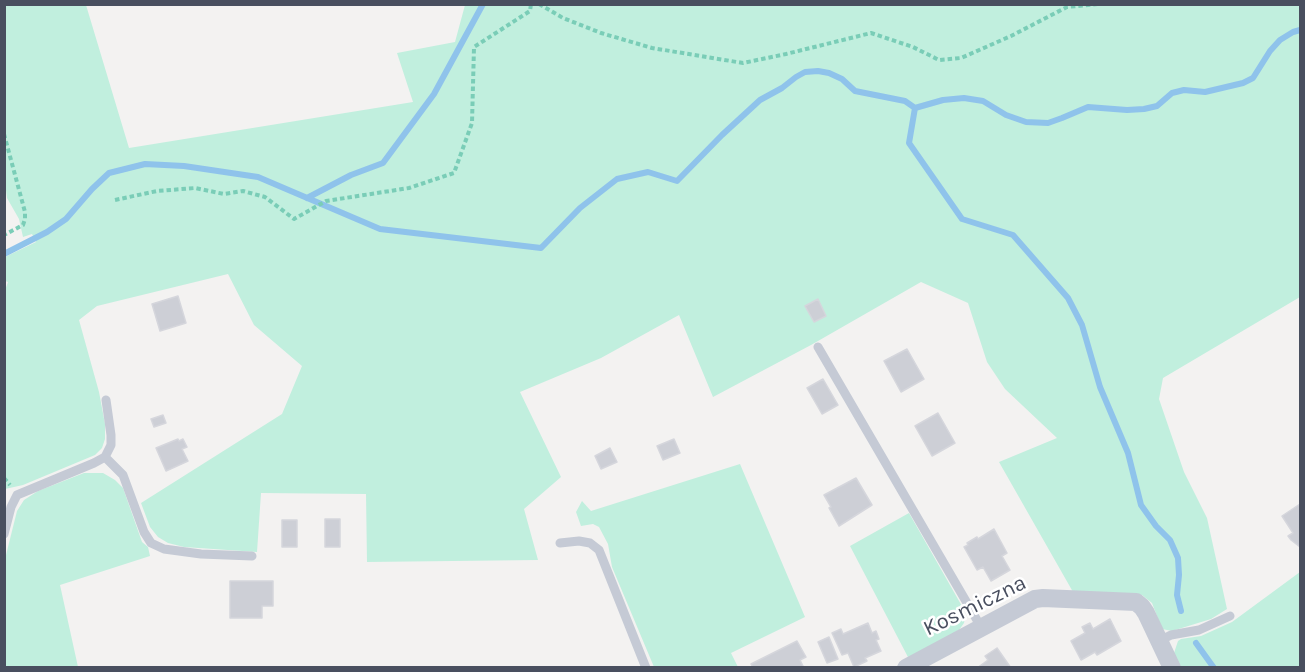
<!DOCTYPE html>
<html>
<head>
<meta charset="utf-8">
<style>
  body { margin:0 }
  #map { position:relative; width:1305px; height:672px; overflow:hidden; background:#f3f2f1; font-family:Karla,sans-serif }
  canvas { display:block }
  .frame { position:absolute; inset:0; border:6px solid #494f5f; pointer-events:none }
</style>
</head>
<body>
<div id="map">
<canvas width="1305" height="672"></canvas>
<div class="frame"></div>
</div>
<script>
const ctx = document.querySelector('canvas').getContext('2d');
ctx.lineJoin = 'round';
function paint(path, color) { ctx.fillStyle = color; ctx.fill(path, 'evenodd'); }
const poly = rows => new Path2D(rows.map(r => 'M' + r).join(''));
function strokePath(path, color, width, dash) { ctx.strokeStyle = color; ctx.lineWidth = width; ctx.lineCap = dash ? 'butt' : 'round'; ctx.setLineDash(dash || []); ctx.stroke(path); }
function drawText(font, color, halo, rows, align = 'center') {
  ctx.font = font + ' Karla,sans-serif'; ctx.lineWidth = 5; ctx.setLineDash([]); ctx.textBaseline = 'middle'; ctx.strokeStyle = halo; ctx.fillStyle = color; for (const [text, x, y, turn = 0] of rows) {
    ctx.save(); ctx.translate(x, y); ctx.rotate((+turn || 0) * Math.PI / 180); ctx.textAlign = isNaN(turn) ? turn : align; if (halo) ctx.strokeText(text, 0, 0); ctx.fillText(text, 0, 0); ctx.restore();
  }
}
paint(poly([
  [5,5,86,5,129,148,413,102,397,53,455,42,465,5,1300,5,1300,297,1163,378,1159,399,1184,472,1207,518,1227,609,1211,619,1172,631,1162,629,1152,603,1142,595,1073,592,999,462,1057,438,1005,389,987,362,968,303,921,282,811,345,713,397,679,315,601,358,520,392,561,477,524,509,538,560,367,562,366,494,261,493,257,552,184,547,168,543,158,537,150,527,141,503,282,414,302,366,254,325,228,274,97,306,79,320,99,392,105,424,105,439,102,448,95,455,23,485,5,489,6,498,5,504,4,293,8,282,5,281,5,257,36,242,32,234,23,237,19,219,7,198,5,183],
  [740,464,805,617,731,653,738,667,654,667,612,567,608,544,599,527,593,524,581,526,576,512,582,501,591,511],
  [84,473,103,473,115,480,123,488,142,542,148,547,150,556,60,585,78,667,5,667,5,559,17,511,24,500,38,491],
  [909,513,963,608,965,616,964,623,959,630,909,659,850,546],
  [1300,572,1300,667,1179,667,1173,656,1178,641,1181,639,1201,636,1232,622]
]), '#c1efde');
strokePath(poly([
  [915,108,909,143,962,219,1013,235,1068,298,1082,325,1100,387,1128,453,1141,505,1156,526,1170,540,1178,558,1179,575,1177,595,1181,611],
  [307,198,351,175,383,163,434,94,483,4],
  [4,254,47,232,66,219,92,189,109,173,145,164,184,166,258,177,380,229,541,248,580,208,617,179,648,172,677,181,722,135,760,100,782,88,796,77,805,72,818,71,829,73,842,79,855,91,905,101,915,108,943,100,964,98,983,101,1006,115,1026,122,1048,123,1062,118,1088,107,1127,110,1144,109,1157,106,1172,93,1184,90,1205,92,1243,83,1253,78,1270,51,1280,40,1293,32,1300,30],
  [1196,643,1214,668]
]), '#8fc3eb', 6);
const building = poly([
  [178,296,186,323,160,331,152,304,178,296],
  [818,299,826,316,814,322,805,306,818,299],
  [907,349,924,379,901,392,884,361,907,349],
  [823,379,838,405,822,414,807,388,823,379],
  [938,413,955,443,932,456,915,426,938,413],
  [163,415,166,423,154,427,151,419,163,415],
  [178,439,179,441,183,439,187,447,182,449,188,461,166,471,156,448,178,439],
  [674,439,680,453,663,460,657,446,674,439],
  [610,448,617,462,601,469,595,456,610,448],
  [856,478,872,505,839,526,829,508,831,507,824,495,856,478],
  [1300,504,1300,547,1291,540,1288,536,1293,533,1282,516,1300,504],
  [325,519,340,519,340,547,325,547,325,519],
  [282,520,297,520,297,547,282,547,282,520],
  [994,529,1007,553,1002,556,1010,570,991,581,983,567,977,570,964,547,968,545,967,543,977,537,978,539,994,529],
  [230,581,273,581,273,606,262,606,262,618,230,618,230,581],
  [1110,619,1121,641,1097,655,1095,652,1081,660,1071,641,1085,633,1082,627,1090,623,1093,629,1110,619],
  [868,623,872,633,876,631,879,639,876,640,881,651,865,658,867,661,854,667,848,653,842,655,832,633,841,629,843,634,868,623],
  [829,637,838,659,827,663,818,642,829,637],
  [797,641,806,657,800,660,804,668,753,668,751,664,797,641],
  [997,648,1011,668,977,668,988,660,985,656,997,648]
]);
paint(building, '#cdcfd6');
strokePath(building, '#d5d6dc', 1.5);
strokePath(poly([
  [539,4,563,18,601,33,652,48,743,63,786,54,871,33,913,47,939,60,961,58,1011,36,1067,7,1098,4],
  [4,134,25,212,25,219,23,225,4,235],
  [115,200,157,191,195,188,224,194,243,191,265,197,294,219,326,201,409,188,454,173,472,123,474,47,530,11,531,4],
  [4,478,10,485]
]), '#7acdb7', 4, [4.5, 3]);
strokePath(poly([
  [818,347,981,627],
  [105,457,123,475,144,532,151,543,164,549,201,554,252,556],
  [4,534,11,507,17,495,94,463,105,457,111,445,111,435,106,400],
  [560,543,579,541,590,543,599,550,646,668],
  [1159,641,1171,635,1199,630,1230,616]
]), '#c5cad5', 9);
strokePath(poly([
  [906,668,1035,599,1043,598,1136,602,1142,607,1146,613,1172,668]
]), '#c5cad5', 18);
drawText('22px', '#494f5f', '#fff', [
  ["Kosmiczna",975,606,-26]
]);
</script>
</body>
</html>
